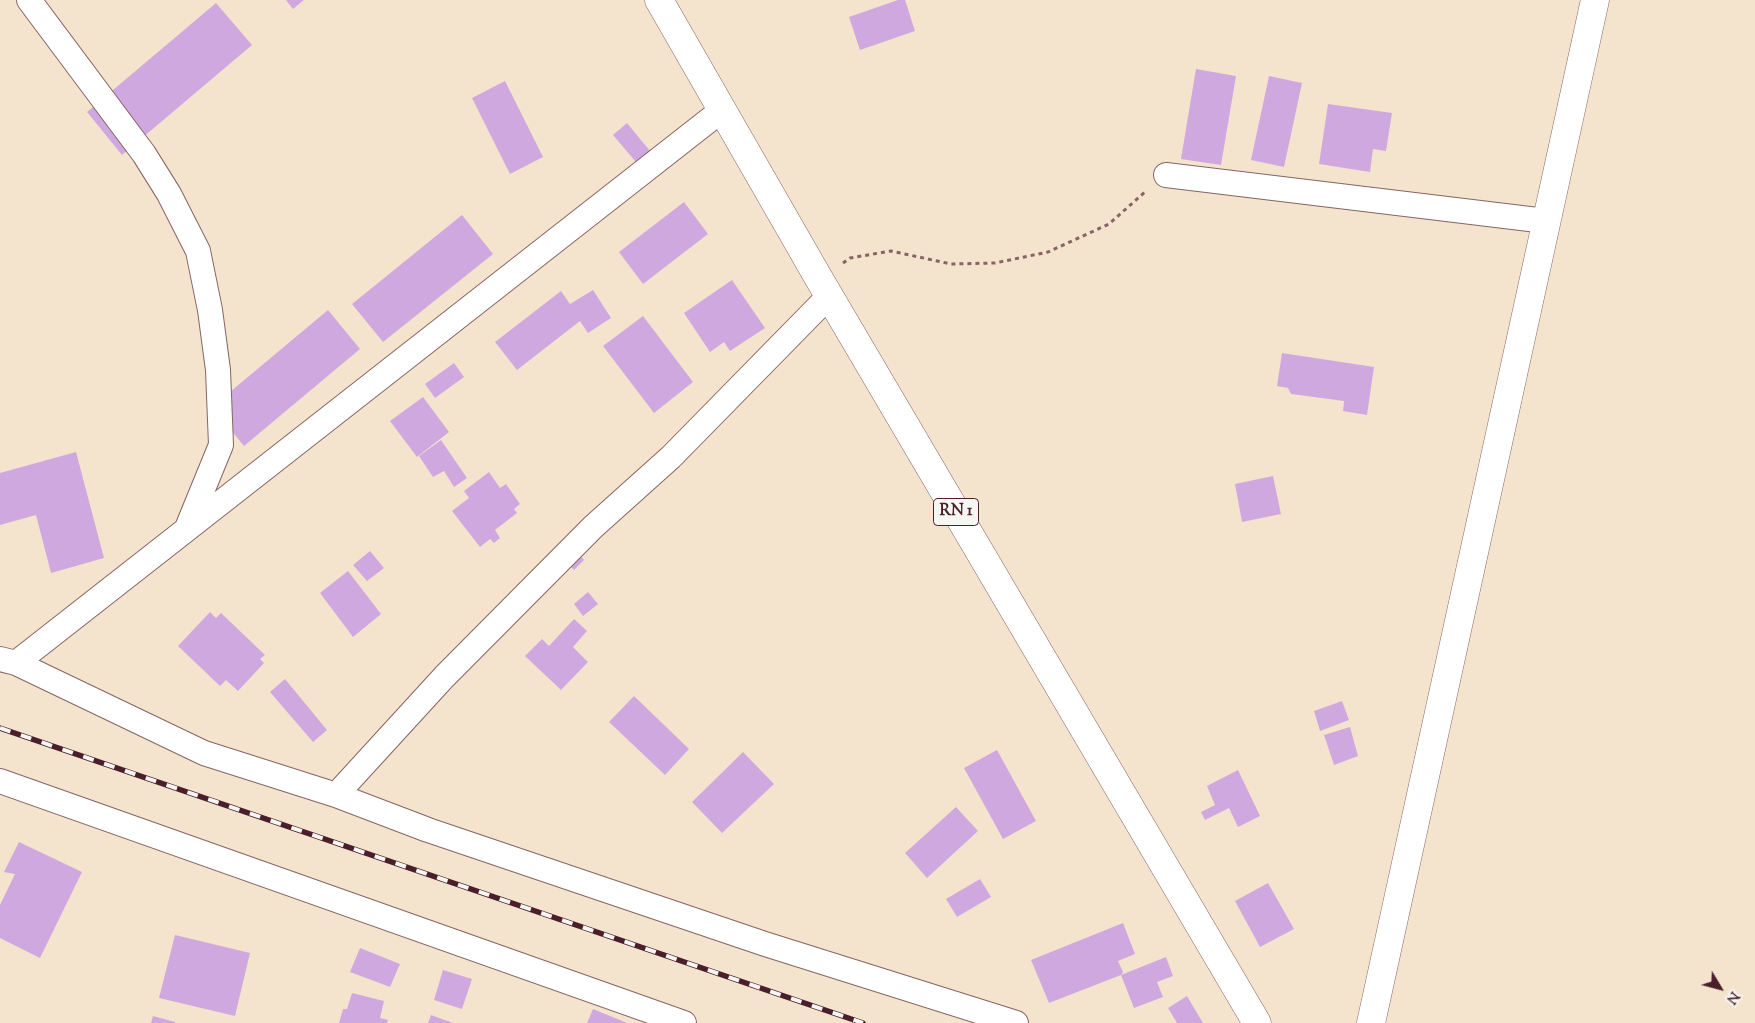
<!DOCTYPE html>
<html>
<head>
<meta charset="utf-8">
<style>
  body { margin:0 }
  #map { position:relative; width:1755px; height:1023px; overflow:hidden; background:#f4e4ce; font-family:"Sorts Mill Goudy",serif }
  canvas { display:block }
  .north { position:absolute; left:1695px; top:963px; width:50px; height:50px; -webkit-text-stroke:4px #f6f6f2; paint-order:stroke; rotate:127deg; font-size:14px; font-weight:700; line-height:20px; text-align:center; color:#4a1f2b }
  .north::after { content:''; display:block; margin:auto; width:18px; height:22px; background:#4a1f2b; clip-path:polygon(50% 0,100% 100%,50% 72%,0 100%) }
</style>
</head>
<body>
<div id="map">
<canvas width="1755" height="1023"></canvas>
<div class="north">N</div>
</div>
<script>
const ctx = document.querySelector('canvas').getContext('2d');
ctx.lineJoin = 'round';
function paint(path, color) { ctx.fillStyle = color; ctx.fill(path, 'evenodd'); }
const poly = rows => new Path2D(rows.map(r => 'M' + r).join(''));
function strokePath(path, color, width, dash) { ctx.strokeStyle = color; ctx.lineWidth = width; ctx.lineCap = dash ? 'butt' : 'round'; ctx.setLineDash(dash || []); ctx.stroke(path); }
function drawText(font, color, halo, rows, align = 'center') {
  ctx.font = font + ' "Sorts Mill Goudy",serif'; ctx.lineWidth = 4; ctx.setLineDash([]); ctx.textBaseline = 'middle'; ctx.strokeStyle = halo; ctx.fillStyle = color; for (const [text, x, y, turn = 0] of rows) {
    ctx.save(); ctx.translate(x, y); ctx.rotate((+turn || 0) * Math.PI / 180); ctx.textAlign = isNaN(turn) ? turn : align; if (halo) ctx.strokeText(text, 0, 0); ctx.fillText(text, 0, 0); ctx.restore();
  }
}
paint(poly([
  [286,0,304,0,293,9],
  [898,0,905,0,915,31,860,50,849,17],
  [216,3,252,45,122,155,87,112],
  [1196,69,1236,76,1221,165,1181,159],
  [1269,76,1302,83,1284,167,1251,160],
  [505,81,543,157,510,174,472,98],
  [1328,104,1392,113,1386,151,1373,149,1370,172,1319,164],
  [627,123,655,157,641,168,613,135],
  [684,202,708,234,643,284,619,252],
  [462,215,493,254,383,342,352,304],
  [732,280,765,328,730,351,724,342,710,352,684,313],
  [593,290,611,318,588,333,580,321,517,370,495,342,561,291,570,304],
  [328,310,360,349,244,446,212,407],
  [643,316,693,382,654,413,603,346],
  [1282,353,1374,367,1367,415,1343,411,1344,401,1291,394,1288,388,1277,386],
  [454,363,464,377,435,398,425,384],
  [423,397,449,432,417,457,390,421],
  [441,440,467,478,454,487,444,471,433,477,419,456],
  [76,452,104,558,51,573,36,515,0,525,0,473],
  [489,472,500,488,506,484,520,504,514,509,517,513,495,530,500,538,494,543,490,539,480,547,452,511,469,498,464,491],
  [1273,476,1281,514,1242,522,1235,484],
  [370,551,384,568,367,581,353,565],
  [577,552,584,560,574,570,566,562],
  [348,571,381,614,353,637,320,593],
  [588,592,598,604,583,616,574,604],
  [210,612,216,618,221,613,265,655,260,659,264,663,238,691,226,680,220,686,178,646],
  [574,619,587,631,573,647,588,662,561,690,525,656,542,639,549,646],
  [285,679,327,730,313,742,270,692],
  [634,696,689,749,665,775,609,722],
  [1342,701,1349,720,1320,731,1314,711],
  [1350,727,1358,756,1334,765,1324,735],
  [997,750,1036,821,1003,839,964,768],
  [743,752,774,784,722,833,692,802],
  [1238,770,1260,816,1238,827,1229,808,1205,820,1201,812,1215,805,1207,786],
  [956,807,978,831,927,878,905,853],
  [19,842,82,872,40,958,0,938,0,905,15,874,4,872],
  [980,879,991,897,957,917,946,899],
  [1268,883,1294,929,1260,947,1235,901],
  [1123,923,1135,954,1118,961,1123,972,1121,975,1049,1003,1031,960],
  [175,935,250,953,235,1016,159,998],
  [360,948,400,964,390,987,350,972],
  [1166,957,1173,976,1157,982,1163,997,1134,1008,1121,975],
  [443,970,472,979,462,1009,434,1000],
  [352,993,384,1001,380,1018,388,1020,387,1023,339,1023,343,1009,347,1009],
  [1187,996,1203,1023,1177,1023,1168,1008],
  [593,1009,627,1023,587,1023],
  [431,1015,453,1023,428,1023],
  [153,1016,175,1022,175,1023,151,1023]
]), '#d0a8e0');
const street = poly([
  [29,0,144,154,169,194,198,251,210,310,218,370,221,445,187,528],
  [1166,175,1546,221],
  [0,659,16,663,204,753,336,795,428,830,765,944,1016,1023],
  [16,663,722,110],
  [0,781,684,1023],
  [336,795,444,677,593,527,671,457,829,296]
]);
const secondary = poly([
  [1371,1023,1595,0]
]);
const primary = poly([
  [659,0,818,277,1257,1023]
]);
strokePath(street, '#866464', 26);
strokePath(secondary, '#866464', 29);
strokePath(primary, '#866464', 29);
strokePath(poly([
  [843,263,850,258,891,251,951,264,995,263,1048,252,1109,224,1146,191]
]), '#866464', 3, [4, 4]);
strokePath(street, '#fff', 24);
strokePath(secondary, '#fff', 28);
strokePath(primary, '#fff', 28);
const rail = poly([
  [0,728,863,1023]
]);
strokePath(rail, '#4a1f2b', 5.5);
strokePath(rail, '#f6f6f2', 4, [11]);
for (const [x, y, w] of [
  [956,512,45]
]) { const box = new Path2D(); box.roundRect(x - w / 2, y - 13.5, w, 27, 4); ctx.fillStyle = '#f6f6f2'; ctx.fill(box); strokePath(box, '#4a1f2b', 1); }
drawText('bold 16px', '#4a1f2b', null, [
  ["RN 1",956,512]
]);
</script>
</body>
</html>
